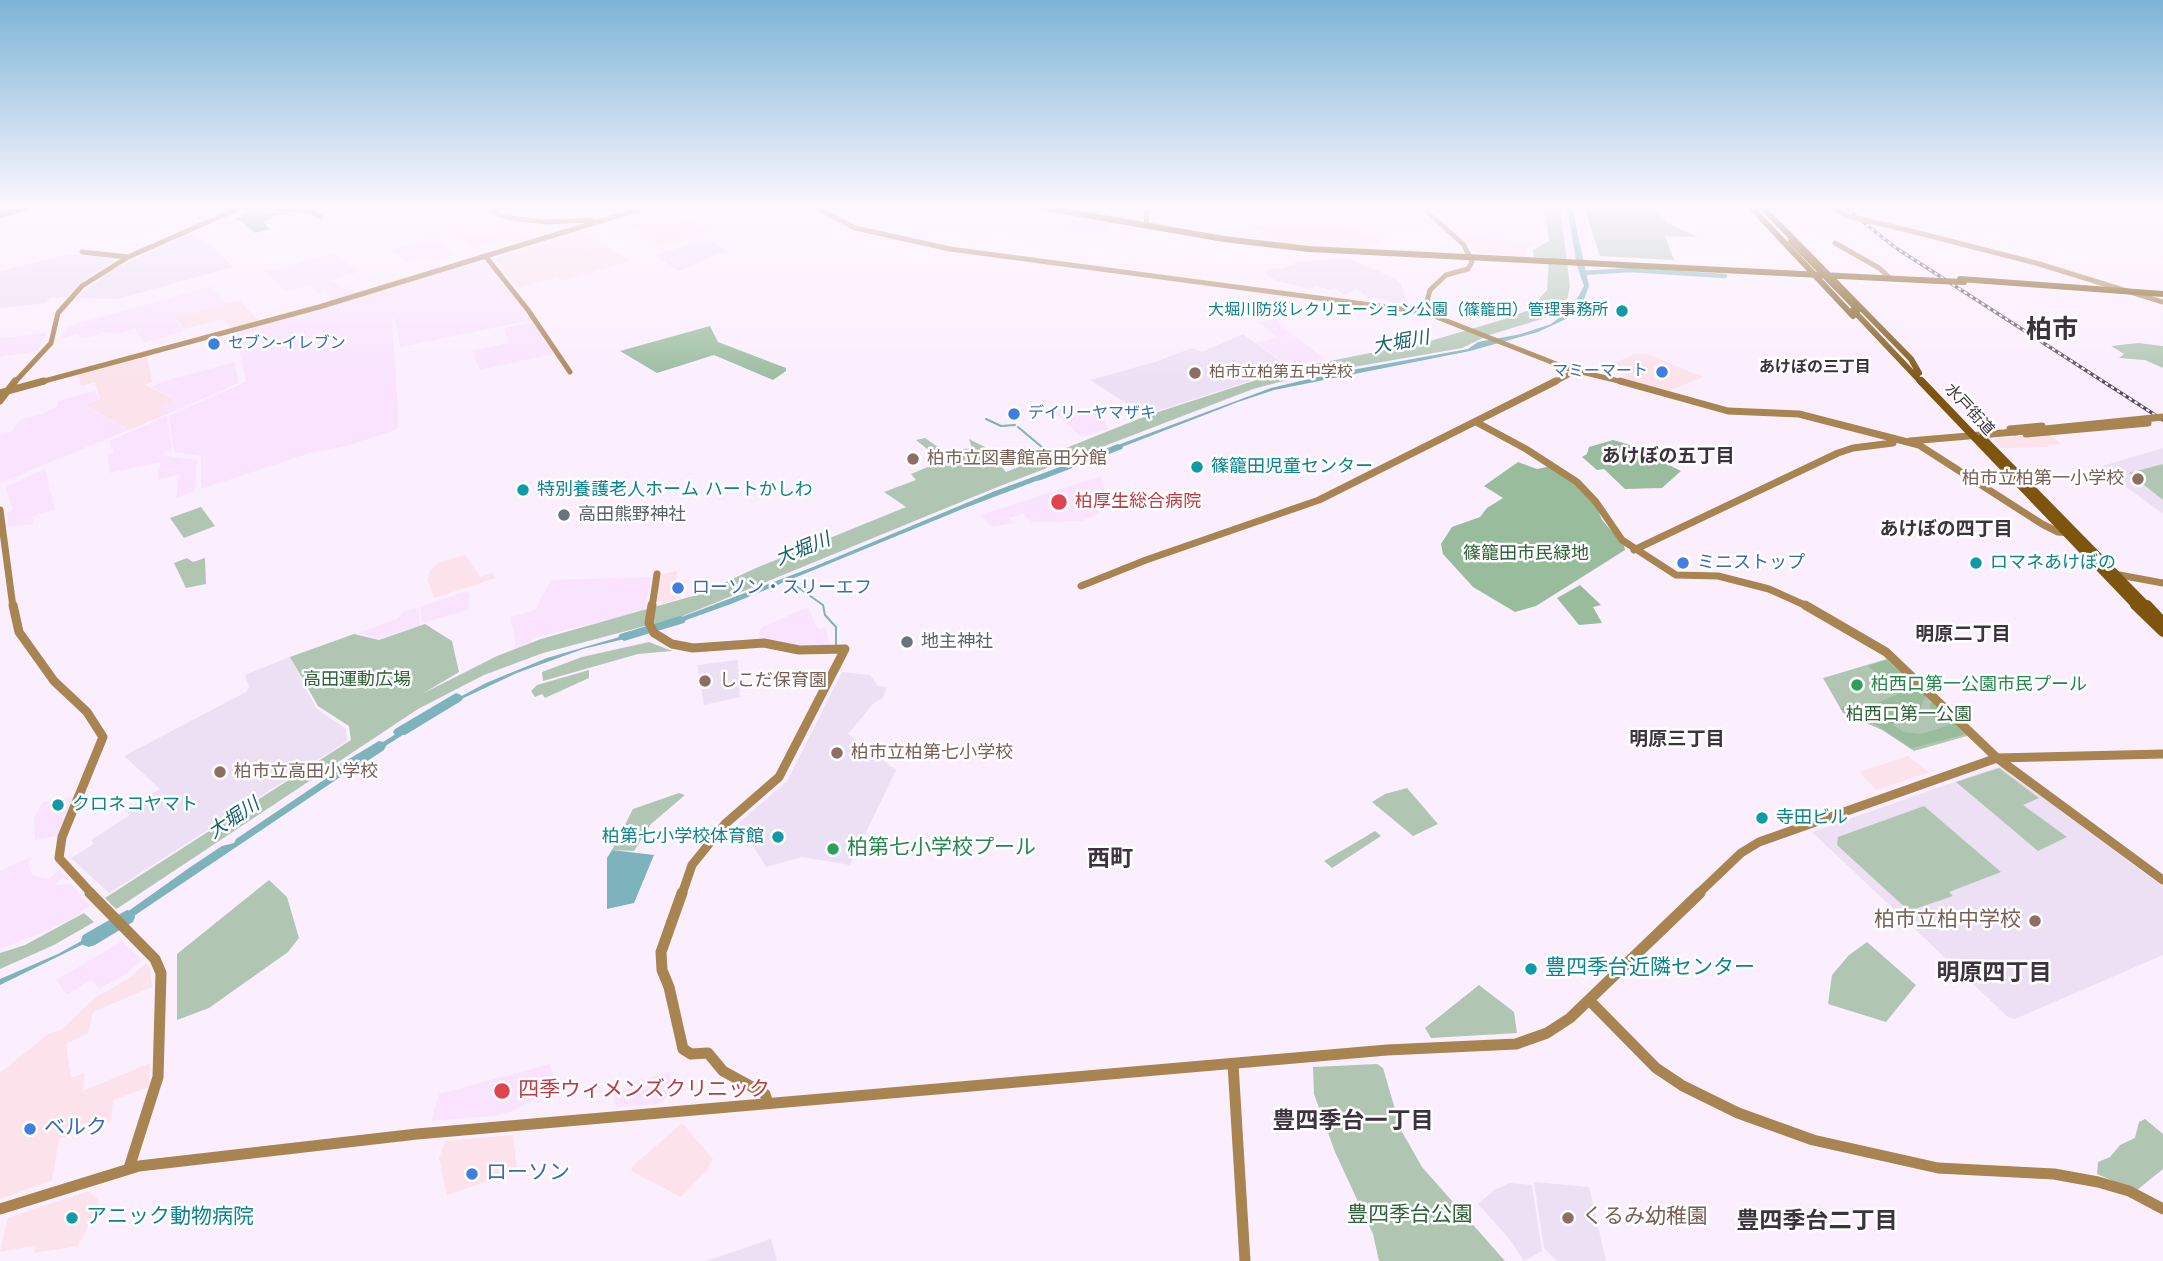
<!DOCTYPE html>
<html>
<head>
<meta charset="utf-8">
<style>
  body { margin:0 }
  canvas { display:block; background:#fbeeff }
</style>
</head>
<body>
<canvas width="2163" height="1261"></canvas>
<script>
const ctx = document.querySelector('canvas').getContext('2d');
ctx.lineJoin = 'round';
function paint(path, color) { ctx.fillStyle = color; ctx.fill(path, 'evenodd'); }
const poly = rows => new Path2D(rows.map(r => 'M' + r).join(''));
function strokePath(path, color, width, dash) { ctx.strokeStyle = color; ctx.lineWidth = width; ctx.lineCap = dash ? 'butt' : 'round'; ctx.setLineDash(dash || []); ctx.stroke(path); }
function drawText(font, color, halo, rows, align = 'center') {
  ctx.font = font + ' "DejaVu Sans","Noto Sans JP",sans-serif'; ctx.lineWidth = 5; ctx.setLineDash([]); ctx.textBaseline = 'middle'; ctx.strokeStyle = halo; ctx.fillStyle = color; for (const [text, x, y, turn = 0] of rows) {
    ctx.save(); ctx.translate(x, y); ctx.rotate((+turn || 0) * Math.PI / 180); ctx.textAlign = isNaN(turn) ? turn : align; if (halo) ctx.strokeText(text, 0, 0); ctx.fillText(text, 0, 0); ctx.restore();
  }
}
paint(poly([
  [653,207,670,207,710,232,661,246,617,218],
  [1065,214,1110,221,1110,231,1063,231],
  [1248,226,1352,228,1360,233,1376,234,1381,243,1368,244,1369,249,1281,243,1272,242,1267,236],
  [581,230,604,244,589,249,605,245,630,261,562,281,557,277,518,289,495,258],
  [1478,237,1538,243,1528,247,1527,256,1481,254,1475,251,1464,238],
  [239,300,260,322,232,329,221,319,184,329,175,318],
  [1634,354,1648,354,1703,377,1669,391,1621,379,1626,373,1609,366],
  [147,356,152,382,145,385,176,400,158,408,169,413,129,430,84,405,100,399,95,382,81,386,79,376,69,378],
  [2048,434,2062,444,2047,445,2048,447,2001,448,1994,441,1995,438],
  [465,555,480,577,491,573,496,578,434,598,428,581,430,571,438,563],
  [677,571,676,581,686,580,685,592,680,593,680,598,662,604,662,601,655,602,659,575],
  [1908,756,1929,772,1877,790,1859,772],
  [146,963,150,969,152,987,93,1012,88,1033,66,1044,71,1078,85,1073,83,1091,150,1063,149,1087,113,1100,111,1121,59,1139,52,1180,0,1199,0,1073,48,1034,61,1030,95,998,131,977],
  [682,1123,713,1159,707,1170,681,1197,631,1171,633,1166],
  [513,1135,517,1171,447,1195,439,1158,445,1141],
  [89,1191,100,1202,78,1246,34,1253,36,1245,0,1252,8,1218]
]), '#fbe2eb');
paint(poly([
  [368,207,482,207,485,209,401,232],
  [494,215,538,223,541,225,528,229,530,231,525,234,536,240,524,244,511,237,474,248,440,224,462,217,469,222],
  [433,238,455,254,434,260,429,256,407,262,391,250],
  [335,253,357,272,329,281,336,282,342,289,347,287,356,295,334,301,325,292,318,294,310,285,286,292,265,272],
  [483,259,532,320,400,347,395,319,392,319,399,426,395,430,347,446,310,453,201,489,201,456,174,452,169,416,246,382,235,332],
  [210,287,227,303,174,318,184,331,144,343,135,329,117,334,107,332,82,339,77,334,58,340,69,326],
  [1276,319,1284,328,1325,359,1289,366,1256,343,1277,337,1258,322],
  [533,322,553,354,480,370,472,351,508,343,504,328],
  [47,333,38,351,0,357,0,338],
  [235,362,238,383,170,413,158,408,177,400,152,387,161,382],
  [95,391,99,399,83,405,128,430,0,483,0,435,12,431,20,420,42,414,58,406,58,401],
  [1099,406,1108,429,1081,437,1053,410,1066,407,1075,411],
  [167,416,172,452,166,451,162,455,197,460,195,491,176,498,179,475,157,480,161,462,110,473,108,454,114,452,109,441],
  [45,469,55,510,32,516,34,524,9,527,7,513,13,510,5,487],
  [1102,476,1105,499,1092,504,1100,513,1082,521,1032,522,1023,514,1009,518,1014,523,993,527,980,515],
  [652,577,644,611,532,638,531,642,516,648,511,617,535,610,551,580],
  [467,591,470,595,468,610,422,623,420,607],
  [808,607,818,629,826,628,829,644,810,648,760,640,759,632,763,627],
  [418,608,420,625,379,639,358,633,397,619,404,611],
  [78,796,61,835,35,840,34,819,42,802],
  [31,857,28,864,32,875,48,879,60,869,68,879,61,879,55,885,71,884,90,905,73,918,46,931,0,949,0,871],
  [122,941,141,960,126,974,99,989,92,979,67,995,56,980],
  [550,1064,558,1087,513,1111,493,1116,431,1121,439,1094],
  [670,1071,671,1094,658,1104,616,1107,614,1096,641,1081]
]), '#f9e3fe');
paint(poly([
  [188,233,207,242,234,267,117,299,76,298,110,271],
  [708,240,730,253,718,254,679,271,654,255],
  [69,254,113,258,114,261,91,275,66,297,50,298,46,303,0,308,0,271],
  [1348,258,1394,278,1400,283,1408,302,1395,303,1373,297,1369,299,1357,289,1344,295,1335,288,1330,290,1316,286,1311,289,1277,281,1268,276,1266,270,1282,268,1296,264,1294,262],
  [1243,334,1289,368,1145,415,1090,380,1155,362,1192,348,1202,352],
  [2163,448,2163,514,2099,467],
  [290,657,316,708,346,729,347,741,109,893,71,858,94,844,91,840,130,815,125,810,160,789,124,756,246,692,249,687,245,676,247,674],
  [738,660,740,697,704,705,697,665],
  [842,672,870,675,878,686,887,687,883,698,874,703,848,734,896,770,850,865,802,857,766,867,739,823,787,781],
  [1997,767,2003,768,2163,887,2163,955,2015,1019,2009,1018,1812,832],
  [1534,1182,1589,1187,1606,1261,1557,1261,1544,1248],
  [1510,1183,1532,1185,1542,1251,1524,1261,1511,1241,1478,1204,1494,1190],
  [771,1239,777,1261,706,1261]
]), '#ede0f4');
paint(poly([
  [1544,207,1560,207,1570,286,1567,300,1556,311,1542,319,1489,335,1462,348,1302,376,1253,389,995,488,683,616,543,653,484,675,418,709,121,906,116,909,105,898,351,740,349,726,318,706,290,657,354,634,379,640,425,624,452,641,459,672,422,694,497,656,541,639,700,594,756,568,906,507,884,492,916,480,911,474,942,461,916,440,925,438,945,452,972,448,969,439,985,447,1006,472,1146,416,1290,369,1430,341,1505,319,1529,310,1547,290,1549,258,1534,257,1533,250,1549,241],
  [1584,207,1643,207,1656,212,1667,223,1698,237,1665,236,1674,260,1600,256],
  [2138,343,2163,346,2163,368,2145,360,2119,358,2124,354,2111,346],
  [2163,464,2163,500,2129,473],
  [201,507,215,526,184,538,170,518],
  [187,558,193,562,205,558,206,584,186,588,174,563],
  [649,642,672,651,638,654,543,681,542,672,582,657],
  [1887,659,1967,734,1967,736,1914,751,1882,730,1843,713,1823,678],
  [589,670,589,678,545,698,542,694,535,697,531,691,537,685],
  [1999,768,2039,798,2023,805,2067,837,2038,851,1956,782],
  [1407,788,1438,824,1413,836,1372,802,1385,794],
  [679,793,685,795,651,824,634,851,612,850,633,809],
  [1924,806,2001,872,1949,892,1953,896,1909,911,1837,845,1838,837],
  [1375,831,1381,836,1332,868,1324,861],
  [269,880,287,897,299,938,288,952,209,1008,177,1020,177,954],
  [84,913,94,922,54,945,0,969,0,953,25,945],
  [1867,942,1916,985,1886,1022,1828,1004,1832,975,1849,955],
  [1479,985,1514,1012,1517,1033,1431,1038,1425,1028],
  [1377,1064,1383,1068,1401,1130,1422,1167,1505,1261,1379,1261,1373,1234,1335,1152,1314,1094,1313,1067],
  [2145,1119,2163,1134,2163,1169,2136,1191,2097,1174,2098,1162,2110,1157,2120,1145,2135,1138,2139,1122]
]), '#b0c6b2');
paint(poly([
  [253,211,290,213,303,220,290,215,277,215,263,222,270,229,255,233,240,220,234,221,245,212],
  [710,326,718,342,786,368,786,371,773,380,714,355,657,373,620,351],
  [1613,440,1627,444,1681,471,1662,488,1625,489,1604,469,1597,470,1582,457,1587,454,1589,447],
  [1518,462,1537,469,1551,466,1577,485,1595,503,1602,520,1624,545,1625,550,1536,606,1515,612,1473,587,1443,554,1441,544,1452,527,1480,517,1487,508,1503,498,1484,486],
  [1580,585,1601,605,1593,607,1602,623,1579,625,1557,598],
  [1886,660,1928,696,1923,700,1919,715,1899,715,1893,725,1904,732,1921,734,1950,725,1930,714,1930,703,1933,702,1964,733,1963,735,1911,748,1873,723,1845,713,1840,708,1851,705,1858,708,1865,706,1867,708,1859,716,1868,720,1873,710,1876,709,1874,704,1901,693,1868,666]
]), '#99bc9d');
paint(poly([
  [1567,207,1572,207,1589,286,1582,305,1566,319,1538,332,1470,351,1274,390,1238,402,1104,454,1099,452,1271,388,1335,373,1468,349,1478,342,1521,334,1551,324,1572,308,1584,286,1577,266],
  [1093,455,1096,458,1094,459,965,508,731,604,661,629,658,626,813,567,995,491],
  [640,631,641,635,583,649,517,673,455,702,368,757,364,754,426,715,486,683,547,658],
  [355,759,361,763,125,922,120,917,189,868,222,846,234,843,236,839],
  [612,850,654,855,634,903,607,909,607,858],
  [101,930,104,934,0,985,0,979,58,954]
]), '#7cb3bd');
strokePath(poly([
  [986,419,1001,426,1015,425],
  [1018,427,1049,453],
  [791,578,796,586,823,605,825,615,836,627,836,644]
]), '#7cb3bd', 2);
strokePath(poly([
  [1583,273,1630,270,1725,276]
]), '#7cb3bd', 4.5);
paint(poly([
  [1118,444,1123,447,1122,449,1041,480,1037,481,1032,478,1118,444],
  [680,616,684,617,686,620,684,623,624,641,618,637,620,634,680,616],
  [456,693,461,695,463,698,461,701,405,735,395,735,393,732,395,729,456,693],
  [379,741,384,742,386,746,384,750,349,773,339,773,337,769,339,765,379,741],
  [127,910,133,912,135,917,133,922,95,945,89,947,83,945,81,940,83,935,127,910]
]), '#7cb3bd');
strokePath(poly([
  [249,207,310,211,321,217],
  [485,207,499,215,518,219,549,222,591,220],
  [816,207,855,228,950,249,1424,312,1569,369,1627,383],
  [1422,207,1464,245,1472,262,1468,269,1446,275,1430,290,1424,312],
  [1147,226,1146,213,1155,207],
  [1911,231,2036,263,2163,302],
  [1835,243,1879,268,1890,278],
  [82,252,128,257],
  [486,257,528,310,570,372],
  [14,383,51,343,58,313,82,286,128,257,235,210,230,207],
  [37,383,319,307,646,207],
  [1553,383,1576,371]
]), '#a88451', 5);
strokePath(poly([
  [1620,381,1728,411,1799,414,1919,445,2042,524,2058,532,2071,533],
  [0,393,44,381],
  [0,401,15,381],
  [1476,422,1526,449,1577,482,1596,502,1622,540,1676,575,1718,576,1769,589,1809,607],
  [2010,429,2042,426],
  [2026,434,2148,423],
  [1910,441,2015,432],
  [0,510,13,607],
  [1634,550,1838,453,1853,448,1893,443],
  [2114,574,2163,583],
  [1081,586,1146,560,1319,500,1556,381],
  [652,607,657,574]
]), '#a88451', 7);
strokePath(poly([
  [13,605,19,632,54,681,87,712,103,737,62,837,59,858,92,894],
  [652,605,649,623,654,633,672,644,693,648,764,643,799,650,845,649,779,777,725,824,692,865,682,894],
  [1805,605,1886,652,1997,758,2163,880],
  [1698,894,1741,853,1759,842,1997,758,2163,754]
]), '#a88451', 9);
strokePath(poly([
  [90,893,155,959,161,973,158,1077,129,1168],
  [682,893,661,952,662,970,669,987,683,1049,691,1054,708,1053,723,1071,765,1094,768,1103],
  [1589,1000,1656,1068,1683,1086,1738,1113,1813,1140,1938,1168,2054,1174,2098,1182,2129,1191,2163,1209],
  [1233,1064,1245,1261],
  [0,1209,139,1166,417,1134,1387,1050,1516,1044,1547,1033,1570,1018,1700,893]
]), '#a88451', 11);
strokePath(poly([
  [0,215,27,207]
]), '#956a23', 6);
strokePath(poly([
  [1040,207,1224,239,1309,249,1939,281],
  [1751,207,1853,316],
  [1762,207,1911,359,1919,373],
  [1960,279,2163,294],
  [1853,310,1922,383]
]), '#7d550f', 6);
strokePath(poly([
  [1921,381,2137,607],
  [1982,438,2148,607]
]), '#7d550f', 8);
strokePath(poly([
  [2135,605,2163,632],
  [2147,605,2163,622]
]), '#7d550f', 10);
const rail = poly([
  [1844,207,1896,248,2163,420]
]);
strokePath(rail, '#564d59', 3.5);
strokePath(rail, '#fff', 2, [3.5]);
strokePath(poly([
  [1832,207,1847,216,1911,231]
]), '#a88451', 5);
strokePath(poly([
  [2015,432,2163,417]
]), '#a88451', 7);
strokePath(poly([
  [1791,241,1858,310],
  [1939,281,1964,282]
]), '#7d550f', 6);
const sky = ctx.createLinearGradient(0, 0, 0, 383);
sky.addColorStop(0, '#7db4d7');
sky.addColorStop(0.54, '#fdf7ff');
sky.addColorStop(1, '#fdf7ff00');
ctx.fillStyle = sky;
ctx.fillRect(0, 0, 2163, 383);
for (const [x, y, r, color] of [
  [1622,311,7,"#0f9aa8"],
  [214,344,7,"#3f7fe0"],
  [1662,372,7,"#3f7fe0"],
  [1195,373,7,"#8d6e63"],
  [1014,414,7,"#3f7fe0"],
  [913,459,7,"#8d6e63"],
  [1197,467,7,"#0f9aa8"],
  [2138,479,7,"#8d6e63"],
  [523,490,7,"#0f9aa8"],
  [1059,502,9,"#e0444e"],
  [564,515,7,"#6b7280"],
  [1683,563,7,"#3f7fe0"],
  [1976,563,7,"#0f9aa8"],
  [678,588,7,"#3f7fe0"],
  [907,642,7,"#6b7280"],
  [705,681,7,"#8d6e63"],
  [1857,685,7,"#2e9e5b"],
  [837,753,7,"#8d6e63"],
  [220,772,7,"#8d6e63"],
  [58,805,7,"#0f9aa8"],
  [1762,818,7,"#0f9aa8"],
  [778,837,7,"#0f9aa8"],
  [833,849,7,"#2e9e5b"],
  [2035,921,7,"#8d6e63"],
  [1531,969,7,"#0f9aa8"],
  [502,1091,9,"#e0444e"],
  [30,1129,7,"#3f7fe0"],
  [472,1174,7,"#3f7fe0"],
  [72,1218,7,"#0f9aa8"],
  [1568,1218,7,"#8d6e63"]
]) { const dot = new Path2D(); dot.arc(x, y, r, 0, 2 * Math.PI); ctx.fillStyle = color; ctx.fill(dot); strokePath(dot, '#fff', 2.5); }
drawText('16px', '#0d838f', '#fff', [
  ["大堀川防災レクリエーション公園（篠籠田）管理事務所",1608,311]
], 'right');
drawText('16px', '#366cbe', '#fff', [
  ["セブン-イレブン",228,344],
  ["マミーマート",1648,372,"right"],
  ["デイリーヤマザキ",1028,414]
], 'left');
drawText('bold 16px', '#3c333e', '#fff', [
  ["あけぼの三丁目",1815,368]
]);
drawText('16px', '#785e54', '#fff', [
  ["柏市立柏第五中学校",1209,373]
], 'left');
drawText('16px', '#3c333e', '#fff', [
  ["水戸街道",1969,410,47]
]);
drawText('18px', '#785e54', '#fff', [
  ["柏市立図書館高田分館",927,459],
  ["柏市立柏第一小学校",2124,479,"right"],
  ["しこだ保育園",719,681],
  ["柏市立柏第七小学校",851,753],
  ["柏市立高田小学校",234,772]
], 'left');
drawText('18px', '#0d838f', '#fff', [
  ["篠籠田児童センター",1211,467],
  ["特別養護老人ホーム ハートかしわ",537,490],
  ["ロマネあけぼの",1990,563],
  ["クロネコヤマト",72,805],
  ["寺田ビル",1776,818],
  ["柏第七小学校体育館",764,837,"right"]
], 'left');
drawText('18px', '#be3a42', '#fff', [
  ["柏厚生総合病院",1075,502]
], 'left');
drawText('18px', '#5b616d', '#fff', [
  ["高田熊野神社",578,515],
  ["地主神社",921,642]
], 'left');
drawText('18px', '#2e6238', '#fff', [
  ["篠籠田市民緑地",1526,554],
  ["高田運動広場",357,680],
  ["柏西口第一公園",1909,715]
]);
drawText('18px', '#366cbe', '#fff', [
  ["ミニストップ",1697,563],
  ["ローソン・スリーエフ",692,588]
], 'left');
drawText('18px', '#27864d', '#fff', [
  ["柏西口第一公園市民プール",1871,685]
], 'left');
drawText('italic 19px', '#16616c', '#fff', [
  ["大堀川",1401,343,-10],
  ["大堀川",803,550,-22],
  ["大堀川",234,819,-34]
]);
drawText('bold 19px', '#3c333e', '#fff', [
  ["あけぼの五丁目",1668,457],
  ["あけぼの四丁目",1946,530],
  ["明原二丁目",1963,635],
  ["明原三丁目",1677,740]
]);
drawText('21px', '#27864d', '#fff', [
  ["柏第七小学校プール",847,849]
], 'left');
drawText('21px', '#785e54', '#fff', [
  ["柏市立柏中学校",2021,921],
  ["くるみ幼稚園",1582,1218,"left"]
], 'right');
drawText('21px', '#0d838f', '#fff', [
  ["豊四季台近隣センター",1545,969],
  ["アニック動物病院",86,1218]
], 'left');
drawText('21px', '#be3a42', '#fff', [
  ["四季ウィメンズクリニック",518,1091]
], 'left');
drawText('21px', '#366cbe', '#fff', [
  ["ベルク",44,1129],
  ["ローソン",486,1174]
], 'left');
drawText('21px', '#2e6238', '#fff', [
  ["豊四季台公園",1410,1216]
]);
drawText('bold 23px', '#3c333e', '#fff', [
  ["西町",1110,860],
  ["明原四丁目",1994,974],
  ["豊四季台一丁目",1353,1122],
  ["豊四季台二丁目",1817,1222]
]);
drawText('bold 26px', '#3c333e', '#fff', [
  ["柏市",2052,331]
]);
</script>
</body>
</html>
